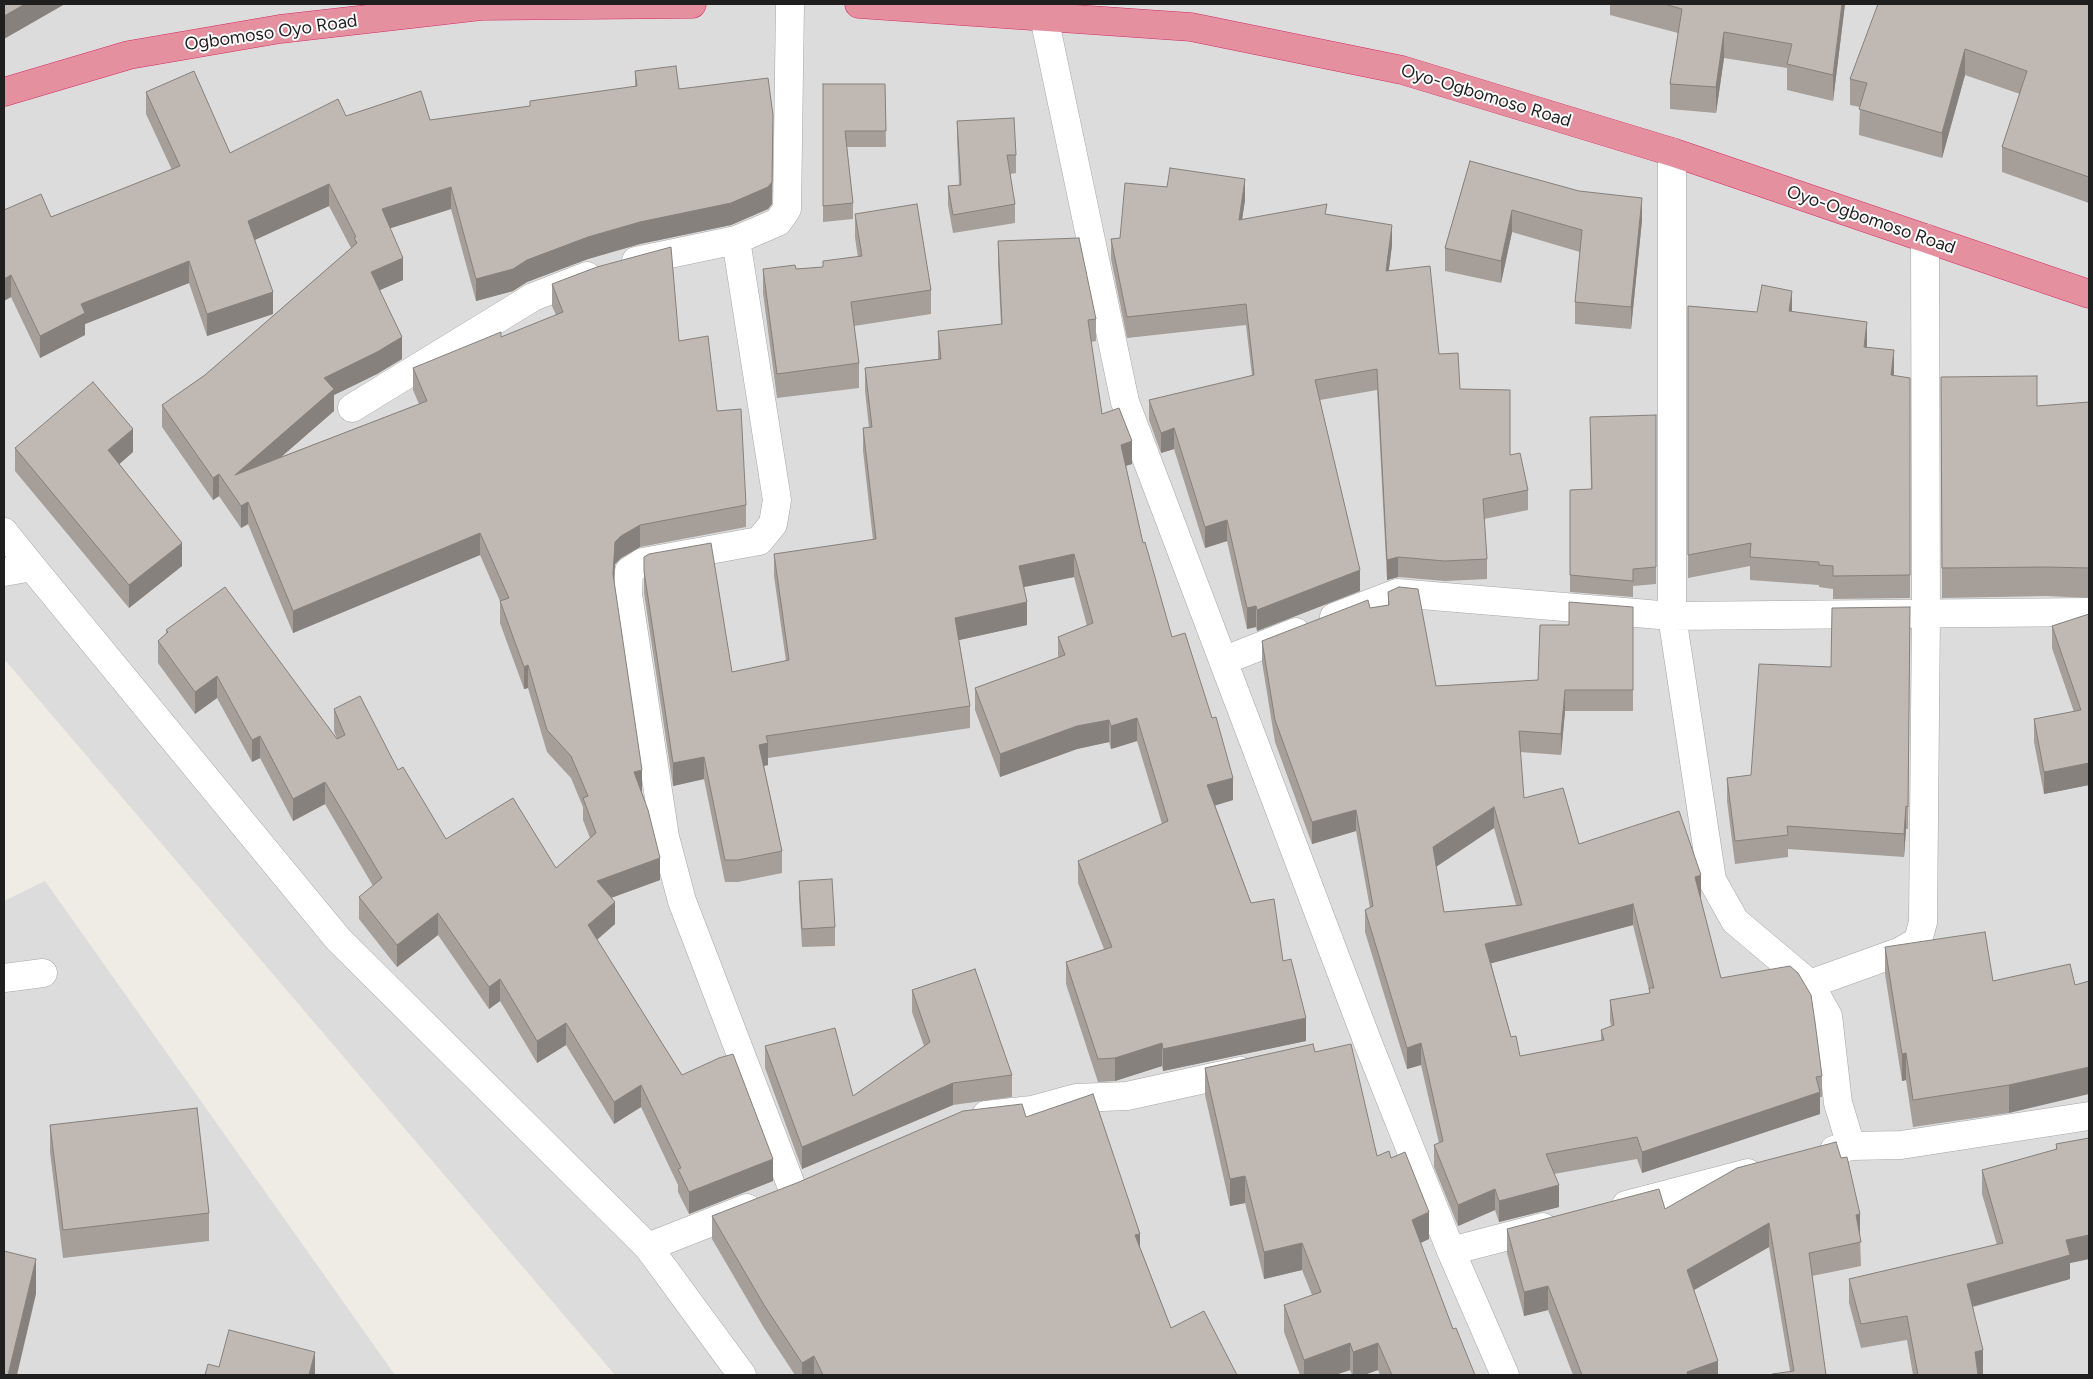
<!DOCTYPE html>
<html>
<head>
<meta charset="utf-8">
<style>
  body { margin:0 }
  #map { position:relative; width:2093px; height:1379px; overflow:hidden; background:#efece5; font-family:Figtree,sans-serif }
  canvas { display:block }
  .frame { position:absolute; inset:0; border:5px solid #1f1f1f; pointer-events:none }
</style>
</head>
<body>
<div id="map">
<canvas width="2093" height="1379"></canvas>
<div class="frame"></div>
</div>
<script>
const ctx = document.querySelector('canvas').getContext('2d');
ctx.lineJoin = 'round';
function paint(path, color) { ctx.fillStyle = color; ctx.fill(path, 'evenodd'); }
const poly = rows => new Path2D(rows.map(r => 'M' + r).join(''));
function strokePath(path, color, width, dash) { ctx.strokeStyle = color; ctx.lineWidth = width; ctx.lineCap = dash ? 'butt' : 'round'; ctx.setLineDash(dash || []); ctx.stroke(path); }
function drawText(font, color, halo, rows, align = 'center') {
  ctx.font = font + ' Figtree,sans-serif'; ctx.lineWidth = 4; ctx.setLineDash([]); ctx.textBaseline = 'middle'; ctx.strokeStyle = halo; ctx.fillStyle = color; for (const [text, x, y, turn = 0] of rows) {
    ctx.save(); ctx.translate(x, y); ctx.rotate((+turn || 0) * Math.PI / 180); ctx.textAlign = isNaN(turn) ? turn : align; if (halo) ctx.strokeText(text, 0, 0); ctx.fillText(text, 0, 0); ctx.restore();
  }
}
paint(poly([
  [4,4,2089,4,2089,1375,615,1375,4,659],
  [45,881,395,1375,4,1375,4,901]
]), '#dddcdc');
const minor = poly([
  [1044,17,1125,402,1368,1043,1451,1251,1505,1375],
  [1672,152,1672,616,1712,880,1735,921,1810,984,1828,1016,1838,1103,1851,1146],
  [736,240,777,500,773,524,759,541,643,562,629,571,628,594,665,837,682,901,793,1190],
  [636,261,736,240,778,222,787,209,790,4],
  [352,408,533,297,587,276],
  [4,532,32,567],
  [4,572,32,567,338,939,648,1247,742,1375],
  [1334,617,1397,593,1672,616,2089,612],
  [1223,661,1296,632],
  [4,978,43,973],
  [1810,984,1899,952,1918,941,1923,922,1926,613,1925,238],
  [986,1115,1032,1110,1076,1098,1127,1096,1241,1071],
  [1834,1150,1851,1146,1901,1145,2089,1116],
  [1626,1205,1748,1173],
  [648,1247,747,1208],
  [1451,1251,1543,1227]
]);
const highway = poly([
  [859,4,1191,27,1402,70,1672,152,2089,294],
  [4,92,129,55,280,29,481,6,692,4]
]);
strokePath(minor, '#a6a6a6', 29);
strokePath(highway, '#d52a64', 29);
strokePath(minor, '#fff', 28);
strokePath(highway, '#e4909f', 28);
paint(poly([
  [1610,4,1845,4,1833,101,1787,90,1787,68,1724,58,1716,113,1670,109,1670,84,1678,33,1610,15],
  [2089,4,2089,203,2002,172,2002,147,2020,94,1965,75,1942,158,1859,135,1860,107,1850,105,1850,79],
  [635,71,679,89,773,137,772,204,768,209,731,225,640,244,588,259,527,282,513,291,476,301,451,209,390,228,403,280,380,290,402,359,377,374,334,395,334,411,281,457,419,404,413,390,413,368,501,337,556,315,552,306,552,284,679,341,717,411,746,505,746,527,640,547,621,558,615,564,614,582,642,792,660,880,611,898,615,924,597,940,682,1075,773,1181,689,1214,678,1192,678,1185,641,1107,614,1124,566,1045,537,1063,500,1001,489,1009,438,935,397,967,359,919,359,897,373,886,325,804,293,821,260,758,252,762,217,698,195,714,158,663,158,641,166,634,166,630,337,739,334,731,334,709,398,770,446,839,556,868,590,838,583,820,583,807,571,778,547,752,528,688,524,689,500,623,500,601,480,555,293,633,248,524,241,528,219,496,213,500,162,427,162,405,205,375,351,248,329,206,255,240,273,314,207,336,189,283,85,324,85,335,40,358,11,297,4,210,51,217,172,170,146,114,146,92,230,153,346,116,430,120,530,106,530,101,635,87],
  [823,84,885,84,886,147,847,147,853,203,853,219,823,222],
  [957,121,1016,155,1016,173,1010,174,1015,204,1015,223,953,233,948,205,948,186,959,185,957,140],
  [1470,161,1642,220,1631,329,1575,324,1575,302,1580,252,1512,232,1501,283,1445,271,1445,248],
  [1245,200,1242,219,1327,214,1392,245,1389,270,1439,354,1460,389,1510,455,1528,490,1528,510,1484,519,1487,559,1487,579,1445,581,1398,577,1387,580,1377,390,1320,400,1360,591,1257,631,1256,627,1247,629,1227,541,1205,548,1174,449,1161,453,1149,420,1149,400,1252,376,1246,325,1127,338,1111,259,1111,239,1120,238],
  [855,214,931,290,931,314,854,326,859,363,859,388,777,398,763,293,763,269,796,269,823,267,858,257,855,238],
  [998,241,1096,319,1096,341,1091,342,1102,414,1132,464,1126,466,1143,543,1172,637,1233,800,1215,805,1251,903,1283,961,1306,1041,1163,1071,1162,1066,1115,1081,1098,1082,1066,984,1066,962,1104,949,1078,883,1078,861,1162,824,1137,741,1111,749,1109,742,1077,749,1000,777,975,710,975,688,1058,658,1058,637,1087,626,1074,577,1024,587,1027,625,959,640,970,706,970,728,768,758,768,765,764,766,782,851,782,873,738,882,725,882,704,779,673,786,644,593,644,571,732,672,786,661,774,576,774,554,873,540,863,451,863,428,869,428,865,391,865,368,938,359,938,331,1001,325,998,264],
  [1688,306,1757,312,1792,311,1867,347,1893,376,1910,378,1910,598,1833,599,1833,589,1819,587,1819,585,1750,580,1750,566,1688,578],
  [1941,377,2037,406,2089,402,2089,598,2047,596,1942,598],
  [1656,415,1656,584,1633,586,1633,597,1570,592,1570,490,1591,489,1590,433],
  [15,448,133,452,119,464,182,566,129,608,15,471],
  [1388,592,1436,686,1538,680,1569,625,1633,607,1633,711,1565,711,1561,755,1520,752,1524,798,1579,844,1701,897,1700,897,1721,978,1822,1076,1822,1097,1820,1097,1820,1114,1642,1173,1637,1159,1554,1174,1559,1207,1499,1222,1495,1210,1458,1226,1434,1167,1434,1145,1439,1143,1421,1065,1407,1069,1365,932,1365,910,1370,908,1356,831,1312,844,1275,742,1262,662,1262,641,1370,608,1388,605],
  [1494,828,1516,905,1444,912,1436,866],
  [1633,925,1649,990,1649,993,1610,1000,1610,1021,1611,1026,1601,1030,1601,1041,1520,1056,1511,1037,1491,963],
  [1910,607,1908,829,1906,829,1904,857,1788,849,1788,857,1735,864,1727,801,1727,778,1751,775,1831,667],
  [2089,614,2089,785,2044,794,2034,742,2034,719,2074,712,2052,648,2052,626],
  [799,881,835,927,835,946,802,947,799,899],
  [1885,947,1993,981,2070,964,2009,1113,1913,1127,1906,1080,1902,1081,1885,974],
  [912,990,1012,1075,1012,1097,953,1105,802,1169,765,1068,765,1046,853,1096,924,1046,912,1012],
  [1315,1052,1377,1156,1391,1158,1429,1239,1420,1243,1453,1329,1475,1375,1380,1375,1378,1370,1364,1375,1352,1375,1350,1370,1335,1375,1300,1375,1284,1332,1284,1305,1312,1295,1302,1270,1264,1279,1245,1203,1230,1206,1205,1095,1205,1068],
  [1026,1117,1140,1247,1171,1328,1237,1375,795,1375,764,1328,712,1239,712,1216],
  [50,1125,209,1213,209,1241,63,1258,50,1152],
  [2089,1138,2089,1259,2070,1263,2070,1279,1973,1307,1983,1374,1978,1375,1913,1375,1907,1340,1861,1348,1849,1303,1849,1279,1997,1245,1982,1194,1982,1170,2056,1150,2056,1144],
  [1665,1209,1860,1238,1861,1266,1812,1276,1826,1375,1790,1371,1769,1247,1694,1290,1718,1375,1573,1375,1548,1310,1524,1316,1507,1253,1507,1229]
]), '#a59e99');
paint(poly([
  [25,4,65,4,4,39,4,16],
  [1842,4,1845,4,1833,101,1833,75],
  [1724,32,1724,58,1716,113,1716,87],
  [1965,49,1965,75,1942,158,1942,133],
  [773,115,772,204,768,209,731,225,640,244,588,259,527,282,513,291,476,301,476,279],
  [1245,179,1245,200,1239,240,1239,220],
  [329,184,329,206,248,243,248,221],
  [451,187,451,209,382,231,382,209],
  [1642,198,1642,220,1631,329,1631,307],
  [1512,210,1512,232,1501,283,1501,261],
  [1392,225,1392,245,1386,291,1386,271],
  [403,258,403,280,371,294,371,272],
  [189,261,189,283,85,324,85,335,40,358,40,336,81,304],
  [11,275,11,297,4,301,4,279],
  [1792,291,1792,314,1789,311],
  [273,292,273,314,207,336,207,314],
  [1867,322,1867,345,1864,369,1864,347],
  [402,337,402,359,377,374,334,395,334,411,235,497,235,475,324,378],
  [1894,350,1894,373,1891,398,1891,375],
  [1174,428,1174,449,1161,453,1161,433],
  [133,429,133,452,108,474,108,450],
  [1132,441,1132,464,1121,467,1121,445],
  [219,474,219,496,213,500,213,478],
  [248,502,248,524,241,528,241,506],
  [1227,520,1227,541,1205,548,1205,527],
  [640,525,640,547,621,558,615,564,613,596,613,574,615,542,621,536],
  [480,533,480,555,293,633,293,611],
  [182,543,182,566,129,608,129,585],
  [1074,554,1074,577,1019,588,1019,566],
  [1398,557,1398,577,1387,580,1387,560],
  [1360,570,1360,591,1257,631,1257,610],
  [1027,602,1027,625,955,641,955,618],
  [1256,606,1256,627,1247,629,1247,608],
  [528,665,528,688,524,689,524,667],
  [217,676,217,698,195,714,195,692],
  [1565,690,1565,711,1561,755,1561,734],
  [1137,718,1137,741,1111,749,1111,726],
  [1109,720,1109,742,1077,749,1000,777,1000,754,1077,726],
  [260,736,260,758,252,762,252,740],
  [768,743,768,765,759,767,759,745],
  [704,757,704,779,673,786,673,763],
  [2089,763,2089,785,2044,794,2044,772],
  [642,770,642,792,634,794,634,772],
  [1233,778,1233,800,1207,808,1207,785],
  [325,782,325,804,293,821,293,799],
  [1906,806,1906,829,1904,857,1904,834],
  [1494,807,1494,828,1433,869,1433,847],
  [1356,810,1356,831,1312,844,1312,822],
  [660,858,660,880,597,903,597,881],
  [1701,875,1701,897,1695,899,1695,877],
  [615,902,615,924,588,947,588,925],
  [1633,904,1633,925,1485,965,1485,944],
  [438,913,438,935,397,967,397,945],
  [500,979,500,1001,489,1009,489,987],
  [1306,1018,1306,1041,1163,1071,1163,1049],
  [566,1023,566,1045,537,1063,537,1041],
  [1162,1043,1162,1066,1115,1081,1115,1058],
  [1421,1043,1421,1065,1407,1069,1407,1048],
  [1906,1053,1906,1080,1902,1081,1902,1054],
  [2089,1067,2089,1094,2009,1113,2009,1085],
  [953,1083,953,1105,802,1169,802,1147],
  [641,1085,641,1107,614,1124,614,1102],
  [1820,1092,1820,1114,1642,1173,1642,1152],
  [773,1159,773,1181,689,1214,689,1192],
  [1245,1176,1245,1203,1230,1206,1230,1179],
  [1559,1185,1559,1207,1499,1222,1499,1201],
  [1495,1189,1495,1210,1458,1226,1458,1205],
  [1429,1212,1429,1239,1412,1247,1412,1220],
  [1860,1214,1860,1238,1856,1215],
  [1769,1223,1769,1247,1687,1294,1687,1270],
  [1140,1234,1140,1256,1135,1235],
  [2089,1235,2089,1259,2070,1263,2070,1279,1967,1308,1967,1284,2066,1240],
  [1302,1243,1302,1270,1264,1279,1264,1252],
  [36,1259,36,1294,17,1375,8,1375],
  [1548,1286,1548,1310,1524,1316,1524,1292],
  [1350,1343,1350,1370,1335,1375,1304,1375,1304,1360],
  [1378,1343,1378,1370,1364,1375,1353,1375,1353,1352],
  [1983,1350,1983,1374,1978,1375,1975,1352],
  [315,1352,315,1375,309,1375],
  [814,1356,814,1375,802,1375,802,1363],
  [1718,1361,1718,1375,1687,1375,1687,1372]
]), '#86817d');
const building = poly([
  [4,4,25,4,4,16,4,4],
  [1664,4,1842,4,1833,75,1787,64,1792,44,1724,32,1716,87,1670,84,1682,9,1664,4],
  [1878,4,2089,4,2089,177,2002,147,2027,71,1965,49,1942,133,1859,109,1867,83,1850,79,1878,4],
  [676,66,679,89,768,78,773,115,772,182,768,187,731,203,640,222,588,237,527,260,513,269,476,279,451,187,382,209,403,258,371,272,402,337,377,352,324,378,334,389,235,475,427,401,413,368,501,332,501,337,563,312,552,284,597,267,671,247,679,341,708,336,717,411,741,409,746,505,640,525,621,536,615,542,613,574,642,770,634,772,648,810,660,858,597,881,615,902,588,925,682,1075,719,1058,733,1054,773,1159,689,1192,678,1169,681,1168,641,1085,614,1102,566,1023,537,1041,500,979,489,987,438,913,397,945,359,897,382,878,325,782,293,799,260,736,252,740,217,676,195,692,158,641,168,632,166,630,225,587,337,739,345,735,334,709,360,696,398,770,403,767,446,839,513,798,556,868,596,833,583,798,588,796,571,756,547,730,528,665,524,667,500,601,509,598,480,533,293,611,248,502,241,506,219,474,213,478,162,405,205,375,357,243,354,238,356,237,329,184,248,221,273,292,207,314,189,261,81,304,85,313,40,336,11,275,4,279,4,210,41,194,51,217,180,166,146,92,194,71,230,153,338,99,346,116,421,91,430,120,530,106,530,101,637,86,635,71,676,66],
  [823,84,885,84,886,131,845,131,853,203,823,206,823,84],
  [1014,118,1016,155,1007,155,1015,204,953,215,948,186,961,185,957,121,1014,118],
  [1470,161,1579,191,1642,198,1631,307,1575,302,1582,230,1512,210,1501,261,1445,248,1470,161],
  [1170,168,1245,179,1239,220,1327,204,1325,214,1392,225,1386,271,1430,266,1439,354,1458,353,1460,389,1510,390,1510,455,1520,453,1528,490,1483,499,1487,559,1445,561,1398,557,1387,560,1377,369,1315,380,1360,570,1257,610,1256,606,1247,608,1227,520,1205,527,1174,428,1161,433,1149,400,1254,375,1246,304,1127,317,1111,239,1120,238,1125,183,1167,187,1170,168],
  [917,204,931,290,851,302,859,363,777,374,763,269,795,265,796,269,823,267,823,261,862,256,855,214,917,204],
  [1079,238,1096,319,1088,320,1102,414,1119,408,1132,441,1121,445,1143,543,1145,542,1172,637,1185,633,1212,718,1216,717,1233,778,1207,785,1251,903,1274,899,1283,961,1291,959,1306,1018,1163,1049,1162,1043,1115,1058,1098,1059,1066,962,1112,947,1078,861,1168,821,1137,718,1111,726,1109,720,1077,726,1000,754,975,688,1065,655,1058,637,1093,623,1074,554,1019,566,1027,602,955,618,970,706,766,736,768,743,759,745,782,851,738,860,725,860,704,757,673,763,644,571,644,557,649,554,711,543,732,672,789,660,774,554,876,539,863,428,872,427,865,368,941,359,938,331,1002,324,998,241,1079,238],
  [1762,285,1792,291,1789,311,1867,322,1864,347,1894,350,1891,375,1910,378,1910,575,1833,576,1833,566,1819,565,1819,562,1750,557,1751,543,1688,555,1688,306,1757,312,1762,285],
  [2037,376,2037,406,2089,402,2089,568,2047,567,1942,568,1941,377,2037,376],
  [93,382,133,429,108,450,182,543,129,585,15,448,93,382],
  [1656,415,1656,567,1633,569,1633,581,1570,575,1570,490,1592,489,1590,417,1656,415],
  [1399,587,1418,589,1436,686,1538,680,1540,625,1569,625,1569,602,1633,607,1633,690,1565,690,1561,734,1519,731,1524,798,1563,788,1579,844,1679,811,1701,875,1695,877,1721,978,1790,966,1798,973,1811,995,1815,1022,1822,1076,1816,1077,1820,1092,1642,1152,1637,1137,1546,1154,1559,1185,1499,1201,1495,1189,1458,1205,1434,1145,1443,1141,1421,1043,1407,1048,1365,910,1373,906,1356,810,1312,822,1275,720,1262,641,1368,600,1370,608,1389,605,1388,592,1399,587],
  [1494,807,1522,905,1444,912,1433,847,1494,807],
  [1633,904,1654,988,1649,988,1650,993,1610,1000,1614,1025,1601,1030,1604,1040,1520,1056,1516,1036,1511,1037,1485,944,1633,904],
  [1910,607,1908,807,1906,806,1904,834,1787,826,1788,835,1735,841,1727,778,1751,775,1759,664,1831,667,1832,608,1910,607],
  [2089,614,2089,763,2044,772,2034,719,2081,710,2052,626,2089,614],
  [832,879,835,927,802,929,799,881,832,879],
  [1985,932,1993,981,2070,964,2075,985,2089,981,2089,1067,2009,1085,1913,1100,1906,1053,1902,1054,1885,947,1985,932],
  [975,969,1012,1075,953,1083,802,1147,765,1046,835,1028,853,1096,930,1042,912,990,975,969],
  [1313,1044,1315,1052,1351,1044,1377,1156,1389,1151,1391,1158,1405,1152,1429,1212,1412,1220,1453,1329,1456,1328,1475,1375,1392,1375,1378,1343,1353,1352,1350,1343,1304,1360,1284,1305,1321,1292,1302,1243,1264,1252,1245,1176,1230,1179,1205,1068,1313,1044],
  [1093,1094,1140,1234,1135,1235,1171,1328,1204,1311,1237,1375,823,1375,814,1356,802,1363,764,1305,712,1216,799,1182,963,1111,1022,1104,1026,1117,1093,1094],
  [197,1108,209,1213,63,1230,50,1125,197,1108],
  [2089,1138,2089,1235,2066,1240,2070,1255,1967,1284,1983,1350,1975,1352,1978,1375,1918,1375,1907,1316,1861,1324,1849,1279,2003,1243,1982,1170,2057,1149,2056,1144,2089,1138],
  [1836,1142,1841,1158,1847,1157,1860,1214,1856,1215,1861,1242,1809,1253,1826,1375,1773,1375,1772,1374,1794,1371,1769,1223,1687,1270,1718,1361,1687,1372,1688,1375,1582,1375,1548,1286,1524,1292,1507,1229,1659,1189,1665,1209,1737,1168,1836,1142],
  [4,1251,36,1259,8,1375,4,1375,4,1251],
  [229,1330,315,1352,309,1375,205,1375,208,1364,219,1367,229,1330]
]);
paint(building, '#c0b8b2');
strokePath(building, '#86817d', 1);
drawText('18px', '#1f1f1f', '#fff', [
  ["Ogbomoso Oyo Road",271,33,-8],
  ["Oyo-Ogbomoso Road",1486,96,17],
  ["Oyo-Ogbomoso Road",1871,220,19]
]);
</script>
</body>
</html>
